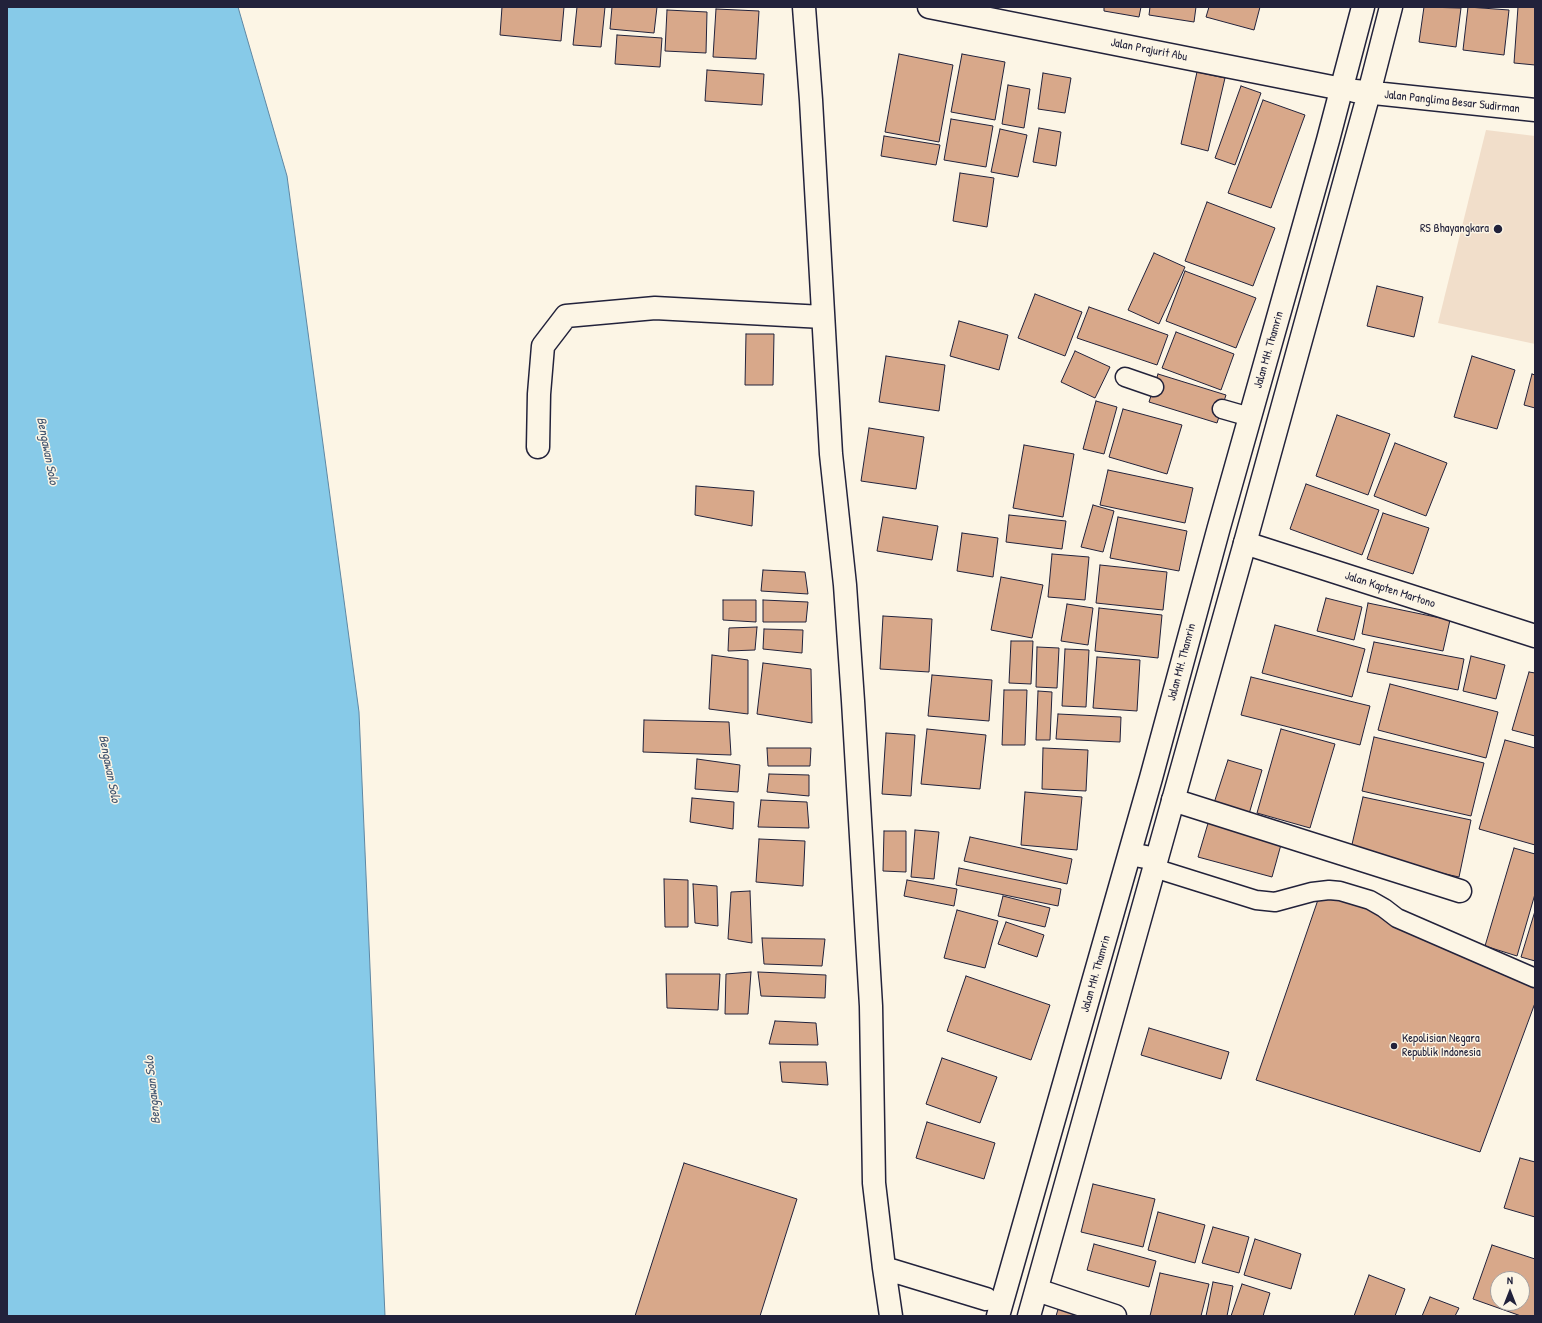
<!DOCTYPE html>
<html>
<head>
<meta charset="utf-8">
<style>
  body { margin:0 }
  #map { position:relative; width:1542px; height:1323px; overflow:hidden; background:#fcf5e5; font-family:"Patrick Hand",sans-serif }
  canvas { display:block }
  .frame { position:absolute; inset:0; border:8px solid #22223b; pointer-events:none }
  .north { position:absolute; left:1490px; top:1271px; width:40px; height:40px; box-sizing:border-box; background:#fcf5e5; border:1px solid #a5a1a1; border-radius:50%; rotate:0deg; font-size:11px; font-weight:700; line-height:16px; text-align:center; color:#22223b }
  .north::after { content:''; display:block; margin:auto; width:14px; height:18px; background:#22223b; clip-path:polygon(50% 0,100% 100%,50% 72%,0 100%) }
</style>
</head>
<body>
<div id="map">
<canvas width="1542" height="1323"></canvas>
<div class="frame"></div>
<div class="north">N</div>
</div>
<script>
const ctx = document.querySelector('canvas').getContext('2d');
ctx.lineJoin = 'round';
function paint(path, color) { ctx.fillStyle = color; ctx.fill(path, 'evenodd'); }
const poly = rows => new Path2D(rows.map(r => 'M' + r).join(''));
function strokePath(path, color, width, dash) { ctx.strokeStyle = color; ctx.lineWidth = width; ctx.lineCap = dash ? 'butt' : 'round'; ctx.setLineDash(dash || []); ctx.stroke(path); }
function drawText(font, color, halo, rows, align = 'center') {
  ctx.font = font + ' "Patrick Hand",sans-serif'; ctx.lineWidth = 3; ctx.setLineDash([]); ctx.textBaseline = 'middle'; ctx.strokeStyle = halo; ctx.fillStyle = color; for (const [text, x, y, turn = 0] of rows) {
    ctx.save(); ctx.translate(x, y); ctx.rotate((+turn || 0) * Math.PI / 180); ctx.textAlign = isNaN(turn) ? turn : align; if (halo) ctx.strokeText(text, 0, 0); ctx.fillText(text, 0, 0); ctx.restore();
  }
}
paint(poly([
  [1486,130,1535,136,1535,344,1438,323]
]), '#f1deca');
const water = poly([
  [7,7,238,7,287,176,359,712,385,1316,7,1316,7,7]
]);
paint(water, '#87cae8');
strokePath(water, '#5f87a3', 1);
const building = poly([
  [502,7,564,7,561,41,500,35,502,7],
  [577,7,605,7,601,47,573,45,577,7],
  [612,7,657,7,654,33,610,29,612,7],
  [1104,7,1141,7,1139,17,1104,11,1104,7],
  [1150,7,1196,7,1194,22,1149,15,1150,7],
  [1209,7,1260,7,1254,30,1206,17,1209,7],
  [1424,7,1461,8,1456,47,1419,42,1424,7],
  [1468,7,1509,10,1504,55,1463,50,1468,7],
  [1518,7,1535,7,1535,65,1514,63,1518,7],
  [716,9,759,11,756,59,713,57,716,9],
  [667,10,707,12,706,53,665,51,667,10],
  [617,35,662,38,660,67,615,64,617,35],
  [899,54,953,65,939,142,885,132,899,54],
  [962,54,1005,62,995,120,951,112,962,54],
  [707,70,764,74,762,105,705,101,707,70],
  [1197,72,1225,78,1208,151,1181,144,1197,72],
  [1043,73,1071,78,1065,113,1038,109,1043,73],
  [1008,85,1030,89,1024,128,1002,124,1008,85],
  [1241,86,1261,93,1235,165,1215,158,1241,86],
  [1263,100,1305,115,1271,208,1228,193,1263,100],
  [951,119,993,126,986,167,944,160,951,119],
  [1039,128,1061,132,1056,166,1033,162,1039,128],
  [1000,129,1027,135,1018,177,991,172,1000,129],
  [884,136,940,145,936,165,881,156,884,136],
  [960,173,994,178,987,227,953,221,960,173],
  [1207,202,1275,228,1253,286,1185,261,1207,202],
  [1154,253,1185,267,1159,324,1128,310,1154,253],
  [1185,271,1256,298,1236,348,1166,321,1185,271],
  [1377,286,1423,297,1414,337,1367,326,1377,286],
  [1035,294,1082,312,1065,356,1018,338,1035,294],
  [1089,307,1168,335,1157,365,1077,338,1089,307],
  [959,321,1008,335,999,370,950,356,959,321],
  [1176,332,1234,354,1221,390,1162,368,1176,332],
  [746,334,774,334,773,385,745,385,746,334],
  [1075,351,1110,367,1095,398,1061,382,1075,351],
  [886,356,945,365,939,411,879,402,886,356],
  [1472,356,1515,370,1497,429,1454,417,1472,356],
  [1158,374,1226,395,1217,423,1149,402,1158,374],
  [1532,374,1535,375,1535,408,1524,405,1532,374],
  [1096,401,1117,407,1104,454,1083,449,1096,401],
  [1123,409,1182,425,1167,474,1109,457,1123,409],
  [1337,415,1390,434,1368,495,1316,476,1337,415],
  [869,428,924,437,916,489,861,481,869,428],
  [1395,443,1447,463,1426,516,1374,496,1395,443],
  [1024,445,1074,454,1063,517,1013,508,1024,445],
  [1108,470,1193,488,1185,523,1100,505,1108,470],
  [1306,484,1379,510,1362,555,1290,529,1306,484],
  [696,486,754,491,752,526,695,515,696,486],
  [1093,505,1114,511,1103,552,1081,547,1093,505],
  [1383,513,1429,528,1413,574,1367,559,1383,513],
  [1009,515,1066,521,1062,549,1006,542,1009,515],
  [883,517,938,526,932,560,877,551,883,517],
  [1118,517,1187,531,1179,571,1110,558,1118,517],
  [962,533,998,538,993,577,957,571,962,533],
  [1052,554,1089,557,1085,600,1048,597,1052,554],
  [1100,565,1167,572,1163,610,1096,603,1100,565],
  [763,570,805,572,808,594,761,591,763,570],
  [1001,577,1043,585,1032,638,991,630,1001,577],
  [1326,598,1362,607,1354,640,1317,631,1326,598],
  [723,600,756,600,756,622,723,620,723,600],
  [763,600,808,602,806,622,763,622,763,600],
  [1368,603,1450,620,1443,651,1362,634,1368,603],
  [1067,604,1093,608,1088,645,1061,641,1067,604],
  [1099,608,1162,615,1158,658,1095,651,1099,608],
  [883,616,932,619,929,672,880,669,883,616],
  [1275,625,1365,649,1352,697,1262,673,1275,625],
  [757,627,755,650,728,651,729,628,757,627],
  [764,629,803,630,802,653,763,649,764,629],
  [1011,641,1033,641,1031,684,1009,683,1011,641],
  [1374,642,1464,659,1458,690,1367,672,1374,642],
  [1037,647,1059,648,1057,688,1036,687,1037,647],
  [1065,649,1089,650,1086,707,1062,706,1065,649],
  [712,655,748,660,748,714,709,709,712,655],
  [1471,656,1505,665,1496,699,1463,691,1471,656],
  [1097,657,1140,660,1137,711,1093,708,1097,657],
  [763,663,811,669,812,723,757,714,763,663],
  [1529,672,1535,673,1535,736,1512,730,1529,672],
  [932,675,992,680,989,721,928,716,932,675],
  [1251,677,1370,706,1360,745,1241,715,1251,677],
  [1390,684,1498,712,1486,758,1378,730,1390,684],
  [1004,690,1027,690,1025,745,1002,745,1004,690],
  [1038,691,1052,692,1050,740,1036,740,1038,691],
  [1058,714,1121,717,1120,742,1056,739,1058,714],
  [644,720,729,722,731,755,643,752,644,720],
  [927,729,986,735,980,789,921,784,927,729],
  [1281,729,1335,744,1310,828,1257,813,1281,729],
  [886,733,915,735,911,796,882,794,886,733],
  [1374,737,1484,763,1471,816,1362,791,1374,737],
  [1505,740,1535,748,1535,845,1479,829,1505,740],
  [767,748,811,748,810,766,768,766,767,748],
  [1043,748,1088,750,1086,791,1042,789,1043,748],
  [697,759,740,765,738,792,695,789,697,759],
  [1228,760,1262,770,1249,814,1214,803,1228,760],
  [769,774,809,775,809,796,767,792,769,774],
  [1025,792,1082,797,1077,850,1021,845,1025,792],
  [1363,797,1471,820,1459,877,1350,853,1363,797],
  [692,798,734,802,733,829,690,822,692,798],
  [761,800,807,802,809,828,758,827,761,800],
  [1209,820,1282,841,1272,877,1198,857,1209,820],
  [915,830,939,832,934,879,911,877,915,830],
  [884,831,906,831,906,872,883,871,884,831],
  [970,837,1072,859,1067,884,964,861,970,837],
  [759,839,805,841,803,886,756,882,759,839],
  [1514,848,1535,854,1535,894,1517,956,1485,946,1514,848],
  [959,868,1061,889,1058,906,956,885,959,868],
  [664,879,688,880,688,927,665,927,664,879],
  [907,880,957,889,954,906,904,896,907,880],
  [693,884,717,886,718,926,695,923,693,884],
  [750,891,752,943,728,939,731,892,750,891],
  [1321,891,1395,919,1535,978,1535,1003,1480,1152,1256,1080,1321,891],
  [1003,896,1050,908,1045,927,998,916,1003,896],
  [957,910,998,921,985,968,944,958,957,910],
  [1535,911,1535,961,1521,957,1535,911],
  [1006,922,1044,935,1037,957,998,944,1006,922],
  [762,938,825,939,822,966,764,964,762,938],
  [751,972,748,1014,725,1014,726,974,751,972],
  [758,972,826,975,825,998,761,996,758,972],
  [666,974,720,974,718,1010,667,1008,666,974],
  [966,976,1050,1005,1031,1060,947,1031,966,976],
  [775,1021,816,1023,818,1045,769,1044,775,1021],
  [1149,1028,1229,1052,1221,1079,1141,1055,1149,1028],
  [942,1058,997,1077,980,1123,926,1104,942,1058],
  [780,1062,826,1062,828,1085,782,1082,780,1062],
  [927,1122,995,1143,984,1179,916,1158,927,1122],
  [1520,1158,1535,1162,1535,1217,1504,1208,1520,1158],
  [684,1163,797,1199,760,1316,635,1316,684,1163],
  [1093,1184,1155,1199,1143,1247,1081,1232,1093,1184],
  [1158,1212,1205,1225,1195,1263,1148,1250,1158,1212],
  [1213,1227,1249,1237,1239,1273,1202,1263,1213,1227],
  [1255,1239,1301,1254,1291,1289,1244,1275,1255,1239],
  [1094,1244,1156,1261,1149,1287,1087,1270,1094,1244],
  [1492,1245,1535,1259,1535,1316,1521,1316,1473,1299,1492,1245],
  [1498,1279,1522,1279,1522,1303,1498,1303,1498,1279],
  [1160,1273,1209,1284,1201,1316,1150,1316,1160,1273],
  [1369,1275,1405,1289,1395,1316,1354,1316,1369,1275],
  [1213,1282,1233,1286,1227,1316,1206,1316,1213,1282],
  [1242,1284,1270,1293,1263,1316,1231,1316,1242,1284],
  [1430,1297,1459,1308,1455,1316,1422,1316,1430,1297],
  [1059,1306,1088,1316,1056,1316,1059,1306]
]);
paint(building, '#d8a88a');
strokePath(building, '#22223b', 1);
const lane = poly([
  [1125,377,1154,387],
  [1222,409,1250,417],
  [1154,868,1256,900,1275,902,1312,892,1329,890,1340,891,1370,900,1384,908,1397,918,1535,978]
]);
const street = poly([
  [804,7,811,100,831,454,845,585,853,701,871,1006,874,1183,884,1268,891,1316],
  [929,7,1342,89],
  [538,447,539,394,543,346,566,316,655,308,823,317],
  [1245,543,1535,636],
  [1173,800,1460,891],
  [1130,854,1156,859],
  [884,1268,986,1299],
  [1037,1290,1115,1316]
]);
const primary = poly([
  [1355,91,1535,110],
  [998,1316,1151,778,1219,527,1328,140,1363,7],
  [1029,1316,1245,543,1369,93,1391,7]
]);
strokePath(lane, '#22223b', 21);
strokePath(street, '#22223b', 25);
strokePath(primary, '#22223b', 25);
strokePath(lane, '#fcf5e5', 18);
strokePath(street, '#fcf5e5', 22);
strokePath(primary, '#fcf5e5', 22);
for (const [x, y, r, color] of [
  [1498,229,5,"#22223b"],
  [1394,1046,4,"#22223b"]
]) { const dot = new Path2D(); dot.arc(x, y, r, 0, 2 * Math.PI); ctx.fillStyle = color; ctx.fill(dot); strokePath(dot, '#fcf5e5', 1.5); }
drawText('12px', '#22223b', '#fcf5e5', [
  ["Jalan Prajurit Abu",1149,50,11],
  ["Jalan Panglima Besar Sudirman",1452,102,6],
  ["Jalan MH. Thamrin",1269,350,-74],
  ["Jalan Kapten Martono",1390,590,18],
  ["Jalan MH. Thamrin",1182,662,-75],
  ["Jalan MH. Thamrin",1096,974,-74]
]);
drawText('12px', '#22223b', '#fcf5e5', [
  ["RS Bhayangkara",1489,229],
  ["Kepolisian Negara",1402,1039,"left"],
  ["Republik Indonesia",1402,1053,"left"]
], 'right');
drawText('italic 13px', '#40546f', '#fcf5e5', [
  ["Bengawan Solo",47,451,79],
  ["Bengawan Solo",109,769,79],
  ["Bengawan Solo",153,1090,-96]
]);
</script>
</body>
</html>
